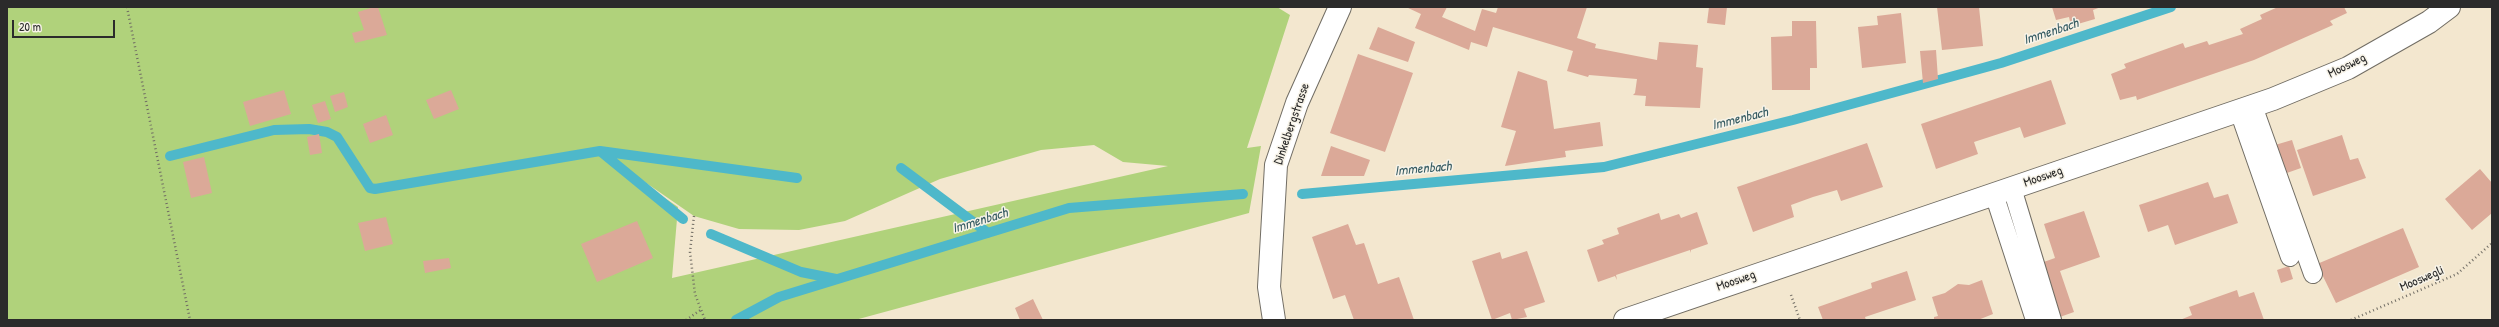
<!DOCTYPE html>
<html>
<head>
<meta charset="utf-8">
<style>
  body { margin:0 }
  #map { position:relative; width:2499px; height:327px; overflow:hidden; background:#f3e7cf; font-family:"Patrick Hand",sans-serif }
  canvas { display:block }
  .frame { position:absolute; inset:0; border:8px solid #2b2b2b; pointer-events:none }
  .scale { position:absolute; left:12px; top:20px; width:103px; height:18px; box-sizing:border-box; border:2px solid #2b2b2b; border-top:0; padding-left:5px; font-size:12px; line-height:14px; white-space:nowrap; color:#2b2b2b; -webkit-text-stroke:3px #f7f3e8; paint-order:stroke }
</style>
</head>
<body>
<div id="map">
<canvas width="2499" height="327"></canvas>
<div class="frame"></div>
<div class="scale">20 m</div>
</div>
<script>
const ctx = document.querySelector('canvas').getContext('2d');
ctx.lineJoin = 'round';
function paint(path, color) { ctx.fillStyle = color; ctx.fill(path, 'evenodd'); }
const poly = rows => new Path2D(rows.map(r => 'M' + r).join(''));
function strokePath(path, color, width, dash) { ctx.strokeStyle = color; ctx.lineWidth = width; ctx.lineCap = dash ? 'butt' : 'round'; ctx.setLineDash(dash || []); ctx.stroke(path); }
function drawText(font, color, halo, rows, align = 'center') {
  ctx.font = font + ' "Patrick Hand",sans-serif'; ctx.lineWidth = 3; ctx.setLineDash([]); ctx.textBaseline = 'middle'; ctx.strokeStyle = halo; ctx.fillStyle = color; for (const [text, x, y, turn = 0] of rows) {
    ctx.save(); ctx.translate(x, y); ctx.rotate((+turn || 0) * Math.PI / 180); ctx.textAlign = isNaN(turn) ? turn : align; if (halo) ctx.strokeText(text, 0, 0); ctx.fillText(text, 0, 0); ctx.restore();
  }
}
paint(poly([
  [7,7,1277,7,1290,15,1247,148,1261,146,1249,213,855,320,7,320],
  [1094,145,1123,162,1168,166,672,278,678,207,599,153,546,157,600,151,694,216,739,229,799,230,845,221,940,179,1041,150]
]), '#b0d27b');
strokePath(poly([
  [600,151,683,219],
  [170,156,274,130,309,129,327,132,337,137,370,188,375,189,600,151,797,178],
  [901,168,988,233],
  [1302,194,1604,167,1793,120,2001,63,2171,7],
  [711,234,801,272,836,279],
  [736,320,779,297,1069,208,1243,194]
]), '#4eb8ca', 10);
paint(poly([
  [374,7,378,7,387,35,355,43,352,33,364,30,358,12],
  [1406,7,1447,7,1442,17,1475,31,1482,9,1496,13,1498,7,1587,7,1577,38,1596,44,1595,48,1657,60,1659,42,1698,45,1696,67,1703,68,1700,108,1645,106,1646,96,1633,95,1635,93,1637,79,1589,75,1588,77,1567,71,1573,51,1493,27,1487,47,1471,42,1469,50,1415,28,1421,14],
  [1709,7,1727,7,1725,25,1707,23],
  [1937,7,1979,7,1983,46,1942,50],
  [2052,7,2101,7,2093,10,2095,19,2071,26,2069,17,2056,20],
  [2278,7,2344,7,2347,13,2330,21,2333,25,2254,60,2137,100,2136,96,2120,100,2111,74,2126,68,2124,64,2183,43,2185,48,2207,41,2209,45,2243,34,2240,29,2262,19,2260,15],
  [1901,13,1906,63,1862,68,1858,27,1878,25,1877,16],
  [1792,21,1816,21,1817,68,1810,68,1810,90,1772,90,1771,37,1792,36],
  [1378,27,1415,42,1408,62,1369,49],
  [1936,50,1938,79,1923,83,1920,51],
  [1358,54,1413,73,1385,152,1330,133],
  [1518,71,1547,81,1554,129,1600,122,1603,146,1565,151,1566,157,1505,166,1516,131,1501,127],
  [2051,80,2066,124,2024,138,2020,127,1974,142,1978,154,1936,169,1921,124],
  [284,90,291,114,250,126,243,102],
  [451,90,459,109,434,119,426,100],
  [344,92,348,107,335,112,330,96],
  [325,101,331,119,318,123,312,105],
  [386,115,393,135,370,143,363,124],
  [319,134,322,153,310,155,307,137],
  [2342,135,2350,160,2358,158,2366,178,2313,196,2297,150],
  [2292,140,2301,168,2284,174,2275,145],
  [1867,143,1883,187,1841,201,1837,190,1813,197,1791,205,1794,217,1753,232,1737,187],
  [1331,146,1370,160,1364,176,1321,176],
  [204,157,212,193,191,198,183,162],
  [2480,169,2492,183,2492,213,2472,230,2445,199],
  [2208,182,2214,198,2228,194,2238,223,2175,245,2168,225,2148,232,2139,205],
  [2084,211,2100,257,2060,271,2074,312,2057,318,2038,264,2055,258,2044,224],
  [1697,212,1708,244,1691,250,1691,253,1690,250,1616,275,1617,280,1615,276,1598,282,1587,250,1604,244,1602,240,1619,234,1617,228,1659,213,1661,220,1679,214,1681,218],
  [386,217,393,244,365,251,358,223],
  [637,221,653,258,597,282,581,244],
  [1348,224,1356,245,1364,243,1378,284,1399,277,1414,320,1354,320,1345,295,1333,299,1312,237],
  [2403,228,2419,267,2336,303,2317,264],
  [1527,251,1545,302,1524,309,1527,317,1512,320,1510,313,1492,320,1472,261,1500,252,1502,259],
  [449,258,451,268,425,273,423,261],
  [2289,266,2293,279,2281,283,2277,270],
  [1907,271,1916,300,1865,317,1866,320,1823,320,1818,307,1872,288,1871,283],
  [1982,280,1993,314,1978,320,1934,320,1934,317,1938,316,1932,297,1945,293,1958,284,1969,285],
  [2237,290,2239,297,2254,292,2264,320,2180,320,2192,315,2189,307],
  [1033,299,1043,320,1020,320,1015,308]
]), '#dba998');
const lane = poly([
  [2253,106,2313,274],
  [2239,111,2290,257],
  [2012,188,2052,320],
  [1994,194,2035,320]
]);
const street = poly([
  [1274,320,1269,287,1276,165,1297,103,1340,7],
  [1625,320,2273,99,2348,68,2429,22,2449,7]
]);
strokePath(lane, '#716d64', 20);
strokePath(street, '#716d64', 24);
strokePath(poly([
  [127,7,190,320],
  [694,216,690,252,695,294,705,320],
  [1791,295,1800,320],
  [686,320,702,309],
  [2351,320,2457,274,2492,243]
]), '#716d64', 2.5, [1, 3]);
strokePath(lane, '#fff', 18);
strokePath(street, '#fff', 22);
drawText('13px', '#2b2b2b', '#f7f3e8', [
  ["Moosweg",2347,66,-26],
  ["Dinkelbergstrasse",1292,124,-71],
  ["Moosweg",2043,177,-19],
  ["Mooswegli",2422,279,-23],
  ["Moosweg",1736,281,-19]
]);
drawText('italic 14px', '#375c63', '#f7f3e8', [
  ["Immenbach",2051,32,-18],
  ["Immenbach",1740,119,-14],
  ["Immenbach",1423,169,-5],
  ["Immenbach",980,221,-17]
]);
</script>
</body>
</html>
